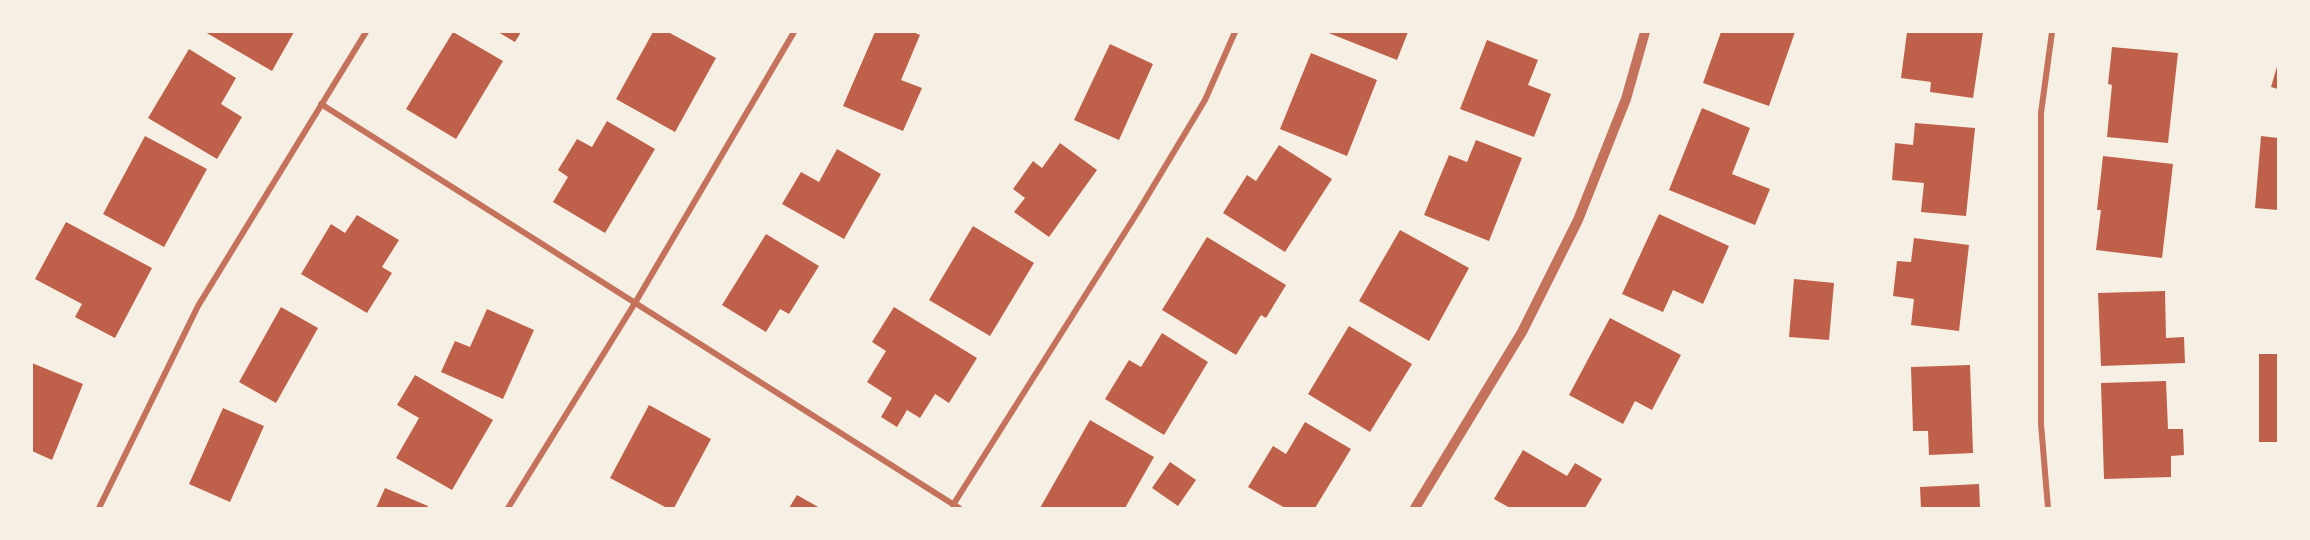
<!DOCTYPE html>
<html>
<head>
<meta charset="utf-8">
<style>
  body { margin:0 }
  #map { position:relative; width:2310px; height:540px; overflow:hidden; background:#f6efe4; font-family:Lato,sans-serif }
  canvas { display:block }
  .frame { position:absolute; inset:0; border:33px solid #f6efe4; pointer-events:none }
</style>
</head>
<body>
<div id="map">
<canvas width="2310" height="540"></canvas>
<div class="frame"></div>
</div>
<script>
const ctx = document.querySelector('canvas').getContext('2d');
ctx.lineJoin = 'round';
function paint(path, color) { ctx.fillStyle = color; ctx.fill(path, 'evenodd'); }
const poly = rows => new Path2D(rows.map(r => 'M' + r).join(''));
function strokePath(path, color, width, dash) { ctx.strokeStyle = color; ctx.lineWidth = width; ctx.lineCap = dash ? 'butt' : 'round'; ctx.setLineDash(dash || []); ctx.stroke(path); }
paint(poly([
  [205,32,294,32,272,71],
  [453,32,503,61,456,139,406,109],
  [498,32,521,32,515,42],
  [653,32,668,32,716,58,675,132,616,99],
  [875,32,913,32,920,35,901,80,922,88,903,131,843,106],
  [1326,32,1408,32,1397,60],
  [1721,32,1795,32,1769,106,1703,83],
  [1907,32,1983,32,1973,98,1930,92,1931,82,1901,78],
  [1487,40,1538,60,1528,85,1551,94,1534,137,1460,109],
  [1110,44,1153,64,1119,140,1074,120],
  [2112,47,2178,53,2168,143,2107,137,2112,85,2108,84],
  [189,49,236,78,221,104,242,117,217,159,148,118],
  [1311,53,1377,80,1347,156,1280,129],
  [2278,63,2278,89,2271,87],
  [1702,108,1750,128,1732,174,1770,189,1755,225,1669,190],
  [607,121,655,149,605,233,553,202,568,177,558,170,577,139,592,147],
  [1915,123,1975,128,1966,216,1921,212,1924,183,1892,180,1895,143,1913,145],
  [145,136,207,169,164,247,103,214],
  [2261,136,2278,138,2278,210,2255,208],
  [1476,140,1522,158,1489,241,1424,215,1449,155,1467,162],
  [1060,143,1097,170,1049,237,1014,212,1025,198,1013,189,1033,161,1042,168],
  [1279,145,1332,179,1285,252,1223,213,1247,175,1256,181],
  [837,149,881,174,844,239,782,204,801,172,819,182],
  [2103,156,2173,164,2162,258,2096,250,2101,210,2097,210],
  [1659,214,1729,246,1703,304,1673,290,1663,312,1622,294],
  [357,215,399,240,382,267,392,273,367,313,301,274,331,224,345,233],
  [66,222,152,268,115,338,75,317,82,304,35,279],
  [973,226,1034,263,990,336,929,300],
  [1400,230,1469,268,1429,341,1359,301],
  [766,234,819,266,789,314,780,309,766,332,722,305],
  [1207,237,1286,285,1266,318,1261,315,1236,355,1162,310],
  [1914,238,1969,245,1959,331,1911,325,1914,299,1893,296,1897,261,1911,262],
  [1794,279,1834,283,1829,340,1789,337],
  [2165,291,2166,338,2184,337,2185,363,2101,366,2098,293],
  [281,307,318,328,276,403,239,382],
  [894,307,977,358,949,403,935,394,920,418,907,410,897,427,881,417,892,398,867,382,886,351,872,342],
  [487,309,534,330,503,399,441,372,455,341,470,347],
  [1610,318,1681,355,1652,410,1635,401,1623,424,1569,395],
  [1349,326,1412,364,1370,432,1308,394],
  [1162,333,1208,362,1164,435,1105,399,1129,360,1141,367],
  [2259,354,2278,354,2278,442,2259,442],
  [32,363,83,384,52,460,32,451],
  [1970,365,1973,453,1929,455,1928,431,1913,431,1911,367],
  [415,375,493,420,452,490,396,458,419,418,397,405],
  [2166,381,2168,429,2183,429,2184,455,2171,456,2171,477,2104,479,2101,383],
  [649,405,711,439,674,508,667,508,610,478],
  [223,408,264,426,230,502,189,484],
  [1090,420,1154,457,1125,508,1040,508],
  [1305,422,1351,449,1315,508,1285,508,1248,487,1273,446,1286,454],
  [1523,450,1567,476,1575,463,1602,479,1585,508,1510,508,1494,499],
  [1170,462,1196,480,1178,506,1152,488],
  [1979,484,1980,508,1921,508,1920,487],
  [385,488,428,506,427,508,376,508],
  [797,495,820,508,789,508]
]), '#bf614a');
strokePath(poly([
  [321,104,959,508],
  [953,505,1139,210,1205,100,1235,32],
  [99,508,198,306,366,32],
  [508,508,635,303,794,32],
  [2048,508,2041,424,2041,113,2052,32]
]), '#c5725c', 6);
strokePath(poly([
  [1415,508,1522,332,1578,220,1626,99,1645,32]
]), '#c5725c', 10);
</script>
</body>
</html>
